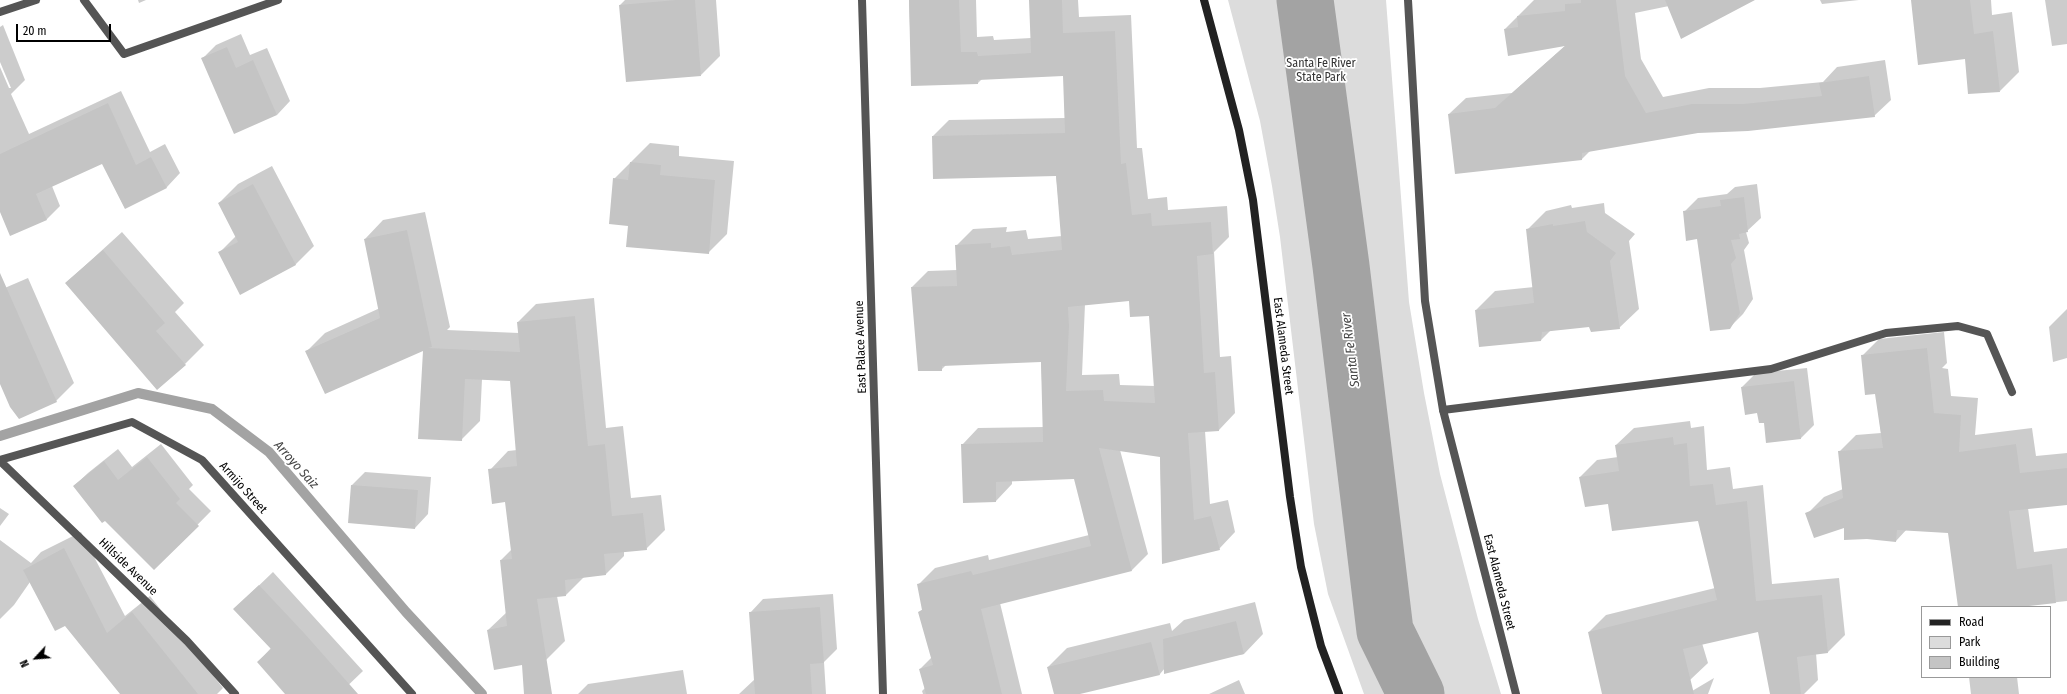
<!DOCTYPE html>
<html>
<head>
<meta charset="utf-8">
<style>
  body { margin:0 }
  #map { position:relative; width:2067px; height:694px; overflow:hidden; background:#fff; font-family:"Fira Sans Condensed",sans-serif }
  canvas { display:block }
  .legend { position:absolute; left:1921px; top:606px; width:130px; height:72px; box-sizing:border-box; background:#fff; border:1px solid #999; margin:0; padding:5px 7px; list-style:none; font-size:12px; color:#000 }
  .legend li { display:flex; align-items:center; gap:8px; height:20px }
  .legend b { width:20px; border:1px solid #999 }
  .north { position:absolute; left:16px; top:638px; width:40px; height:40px; -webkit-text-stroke:3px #fff; paint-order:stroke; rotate:244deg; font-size:11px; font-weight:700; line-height:16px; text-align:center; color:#000 }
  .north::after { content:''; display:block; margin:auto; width:14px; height:18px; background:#000; clip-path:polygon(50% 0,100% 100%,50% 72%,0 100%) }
  .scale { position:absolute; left:16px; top:24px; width:95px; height:18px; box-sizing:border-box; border:2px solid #000; border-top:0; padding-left:5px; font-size:12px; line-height:14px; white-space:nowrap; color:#000; -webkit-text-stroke:3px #fff; paint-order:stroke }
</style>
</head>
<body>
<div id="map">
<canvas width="2067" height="694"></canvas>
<ul class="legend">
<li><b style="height:5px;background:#222"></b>Road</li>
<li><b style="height:11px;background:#dcdcdc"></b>Park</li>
<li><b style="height:11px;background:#c4c4c4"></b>Building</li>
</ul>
<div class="north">N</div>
<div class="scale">20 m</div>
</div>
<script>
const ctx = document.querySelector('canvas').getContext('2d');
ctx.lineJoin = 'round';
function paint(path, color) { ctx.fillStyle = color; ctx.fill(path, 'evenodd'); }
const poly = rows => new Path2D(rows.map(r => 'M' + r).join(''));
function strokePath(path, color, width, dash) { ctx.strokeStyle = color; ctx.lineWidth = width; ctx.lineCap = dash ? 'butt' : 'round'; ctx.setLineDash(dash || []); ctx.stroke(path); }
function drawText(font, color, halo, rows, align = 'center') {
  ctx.font = font + ' "Fira Sans Condensed",sans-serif'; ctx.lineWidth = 3.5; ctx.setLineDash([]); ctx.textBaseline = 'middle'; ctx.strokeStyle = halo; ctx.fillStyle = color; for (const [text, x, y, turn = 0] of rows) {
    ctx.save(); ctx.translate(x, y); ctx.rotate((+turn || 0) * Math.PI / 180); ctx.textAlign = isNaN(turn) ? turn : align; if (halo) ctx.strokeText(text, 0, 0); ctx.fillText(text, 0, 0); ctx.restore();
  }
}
paint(poly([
  [1228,0,1386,0,1409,302,1424,393,1440,474,1478,619,1501,694,1364,694,1328,594,1314,524,1280,237,1272,186,1260,121]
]), '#dcdcdc');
paint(poly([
  [138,0,146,0,139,3],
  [625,0,716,0,720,56,701,75,620,5],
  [909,0,976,0,977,37,993,36,994,40,1031,38,1030,0,1078,0,1079,17,1131,15,1137,148,1142,148,1148,199,1167,197,1168,210,1227,206,1229,237,1214,252,1220,357,1231,356,1235,413,1219,430,1205,431,1210,504,1228,500,1235,532,1219,549,1163,563,1160,456,1120,450,1148,554,1132,570,1000,603,1022,694,923,694,922,691,925,688,920,669,932,657,919,612,923,609,918,585,935,568,988,555,989,560,1089,535,1075,478,1012,480,1012,484,996,501,962,445,978,428,1044,427,1041,361,946,365,941,370,919,370,912,287,928,271,957,270,956,246,973,229,1007,227,1006,232,1026,230,1028,239,1062,236,1056,175,933,136,949,120,1065,118,1064,75,982,79,978,83,912,85],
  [1130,300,1150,315,1155,386,1120,385,1119,374,1082,375,1085,304],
  [1534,0,1750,0,1669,6,1635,13,1641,59,1663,97,1709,88,1760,88,1823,82,1837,67,1885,60,1891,100,1874,116,1698,132,1590,151,1582,159,1449,114,1466,98,1512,93,1566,45,1505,29],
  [1820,0,1859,0,1822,4],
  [1913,0,1991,0,1992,15,2012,12,2019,72,2000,91,1966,57],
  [2045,0,2067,0,2067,44,2052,46],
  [3,25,25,80,11,94,29,134,121,91,150,152,165,144,180,173,167,187,125,208,102,162,52,186,60,206,47,219,11,235,0,210,0,67,9,88,11,88,0,62,0,27],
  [241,34,250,55,267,48,290,101,277,115,202,59,216,45],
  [650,143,679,146,679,156,734,161,727,234,708,253,629,225,614,179],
  [272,166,314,246,295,265,219,253,236,236,219,203,238,184],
  [1757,184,1761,218,1746,232,1749,243,1744,250,1753,299,1743,314,1729,328,1698,238,1684,212,1698,198,1727,194,1735,187],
  [1604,203,1605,213,1635,234,1629,241,1639,309,1619,328,1590,326,1551,330,1541,340,1476,310,1495,291,1534,287,1527,230,1546,211,1571,205,1572,208],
  [425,212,450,327,447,330,519,333,518,322,536,304,594,298,606,428,623,426,631,498,661,495,665,530,646,549,624,551,624,556,606,574,585,576,566,595,557,596,565,641,546,660,488,630,507,612,501,560,512,549,506,501,490,470,508,451,517,450,511,380,482,379,480,421,461,440,424,349,306,352,325,333,380,308,365,239,383,220],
  [122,232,184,303,175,312,204,345,185,364,66,283],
  [28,278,74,383,56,401,0,382,0,290],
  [2067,309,2067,358,2053,362,2049,327],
  [1944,332,1947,363,1942,368,1948,369,1951,396,1978,398,1975,435,2032,428,2036,456,2067,453,2067,504,2028,508,2034,552,2067,548,2067,601,2012,607,1959,607,1949,532,1907,529,1896,541,1807,514,1824,497,1843,489,1839,452,1856,435,1881,433,1876,393,1862,356,1879,339],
  [1807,368,1814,425,1801,438,1765,422,1742,387,1756,373],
  [1690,421,1691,428,1704,426,1707,470,1730,467,1733,489,1763,485,1772,584,1839,578,1845,635,1828,652,1816,653,1818,680,1804,694,1771,694,1759,631,1702,643,1708,663,1690,680,1633,694,1603,694,1589,632,1606,615,1715,588,1699,520,1609,503,1580,477,1597,460,1618,457,1616,445,1634,428],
  [161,444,193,485,189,489,211,511,154,569,74,486,88,473,118,449,132,467],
  [365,472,431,477,428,514,415,528,349,522,352,485],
  [0,508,9,514,0,526],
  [81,532,125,616,150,596,223,688,217,694,122,694,30,582,14,605,0,619,0,540,31,563,41,552],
  [273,572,363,671,339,694,287,694,258,662,271,648,248,596],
  [833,594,837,649,824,662,826,694,739,694,755,679,750,613,763,599],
  [1255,602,1263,634,1244,654,1165,668,1160,674,1076,694,1055,694,1048,667,1067,648,1170,623,1172,631,1184,620],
  [683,670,687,694,578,694,588,684],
  [1969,677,2017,677,2019,694,1971,694],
  [1714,678,1708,694,1687,694],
  [1239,680,1245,694,1209,694]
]), '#0003');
strokePath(poly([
  [0,436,138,393,212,409,269,452,406,612,482,694]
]), '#a3a3a3', 10);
strokePath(poly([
  [1305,0,1341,266,1385,631,1416,694]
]), '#a3a3a3', 57);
paint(poly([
  [676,0,695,0,701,76,626,82,619,5],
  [909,0,959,0,961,52,977,52,978,56,1031,53,1029,0,1062,0,1063,33,1115,31,1121,164,1126,163,1132,215,1151,213,1152,226,1211,222,1213,254,1197,256,1204,373,1215,372,1219,431,1188,433,1194,520,1211,516,1220,550,1162,564,1160,457,1099,448,1132,571,981,609,1002,694,926,694,919,669,933,665,918,612,922,610,917,584,971,571,973,575,1091,546,1074,479,996,482,996,502,963,503,961,444,1043,442,1041,362,942,366,942,371,918,371,911,287,957,286,955,245,991,243,991,248,1010,246,1012,255,1062,250,1056,176,933,179,932,136,1065,133,1063,76,978,80,978,84,911,86],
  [1129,301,1130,317,1149,316,1155,403,1104,401,1103,390,1066,391,1069,326,1068,307],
  [1581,0,1616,0,1625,76,1646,113,1692,104,1743,104,1822,96,1819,83,1869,76,1875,117,1748,131,1698,133,1582,153,1582,160,1455,174,1448,114,1495,108,1565,46,1508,56,1504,29,1518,27,1517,16,1565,11,1565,4,1581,3],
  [1665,0,1755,0,1681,39],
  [1911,0,1970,0,1974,34,1993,31,2000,92,1968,94,1965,59,1918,65],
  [227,47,236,68,253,60,277,115,234,134,201,58],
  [108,103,136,165,151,157,167,188,125,209,102,164,36,194,47,220,10,236,0,212,0,154],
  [630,162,661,165,660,175,715,180,709,254,626,247,628,226,609,224,613,178,628,180],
  [253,184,296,265,240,295,218,252,238,242,218,203],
  [1744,197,1748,232,1739,234,1740,239,1731,240,1736,258,1731,264,1740,313,1730,329,1710,331,1697,239,1686,241,1683,211,1721,206,1720,200],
  [1585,221,1587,232,1616,253,1610,261,1620,329,1591,332,1589,327,1542,332,1541,341,1479,347,1475,310,1534,303,1526,229,1553,224,1553,226],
  [407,230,432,347,428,348,520,352,517,322,575,316,588,446,605,444,612,516,643,513,647,550,604,554,606,575,565,580,566,596,537,599,552,694,524,694,522,665,494,670,487,630,507,626,500,560,512,559,505,502,492,504,488,469,517,466,510,381,465,379,462,441,418,439,423,351,325,394,305,351,380,318,364,239],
  [103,250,165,323,156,331,186,365,157,390,65,283],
  [0,273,57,402,19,419,10,407,0,384],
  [1927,348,1934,413,1961,415,1959,452,2016,444,2020,473,2067,468,2067,505,2009,511,2017,569,2052,564,2056,603,2020,607,1958,607,1948,533,1897,530,1896,542,1867,539,1844,540,1844,528,1814,538,1805,513,1843,498,1838,451,1883,448,1875,394,1865,395,1861,355],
  [1794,381,1801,439,1766,443,1764,423,1759,423,1757,413,1745,415,1741,387],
  [1673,437,1674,445,1687,443,1690,486,1713,484,1716,505,1747,501,1756,601,1822,595,1828,653,1797,657,1801,694,1770,694,1758,632,1683,649,1694,694,1602,694,1588,632,1717,600,1698,521,1612,531,1608,504,1585,507,1579,477,1619,471,1615,445],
  [147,457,180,499,176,503,199,526,154,570,105,521,102,523,73,486,104,461,118,480],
  [351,485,418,490,415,529,348,523],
  [64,548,107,633,132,612,198,694,120,694,65,626,55,631,23,570],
  [259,585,305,634,358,694,285,694,257,662,271,649,233,609],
  [820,607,824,663,810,664,812,694,755,694,749,612],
  [1236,621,1244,654,1164,674,1163,639],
  [1151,642,1160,675,1080,694,1054,694,1047,667]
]), '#c4c4c4');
strokePath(poly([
  [0,12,36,0],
  [1443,410,1771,369,1886,333,1958,326,1987,334,2012,392]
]), '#555', 8);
strokePath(poly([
  [84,0,124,54,278,0],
  [862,0,883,694],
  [1408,0,1425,301,1443,410,1516,694],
  [0,460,132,422,202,460,412,694],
  [0,461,187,641,235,694]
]), '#555', 8);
strokePath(poly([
  [1204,0,1239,130,1253,200,1290,497,1301,567,1321,646,1339,694]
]), '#222', 8);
drawText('12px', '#333', '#fff', [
  ["Santa Fe River",1321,64],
  ["State Park",1321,78]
]);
drawText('12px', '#000', '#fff', [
  ["East Alameda Street",1283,346,83],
  ["East Palace Avenue",861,347,-92],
  ["Armijo Street",243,488,48],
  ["Hillside Avenue",128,567,44],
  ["East Alameda Street",1499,582,76]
]);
drawText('italic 13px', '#444', '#fff', [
  ["Santa Fe River",1351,350,-97],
  ["Arroyo Saiz",296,465,48]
]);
</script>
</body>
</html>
